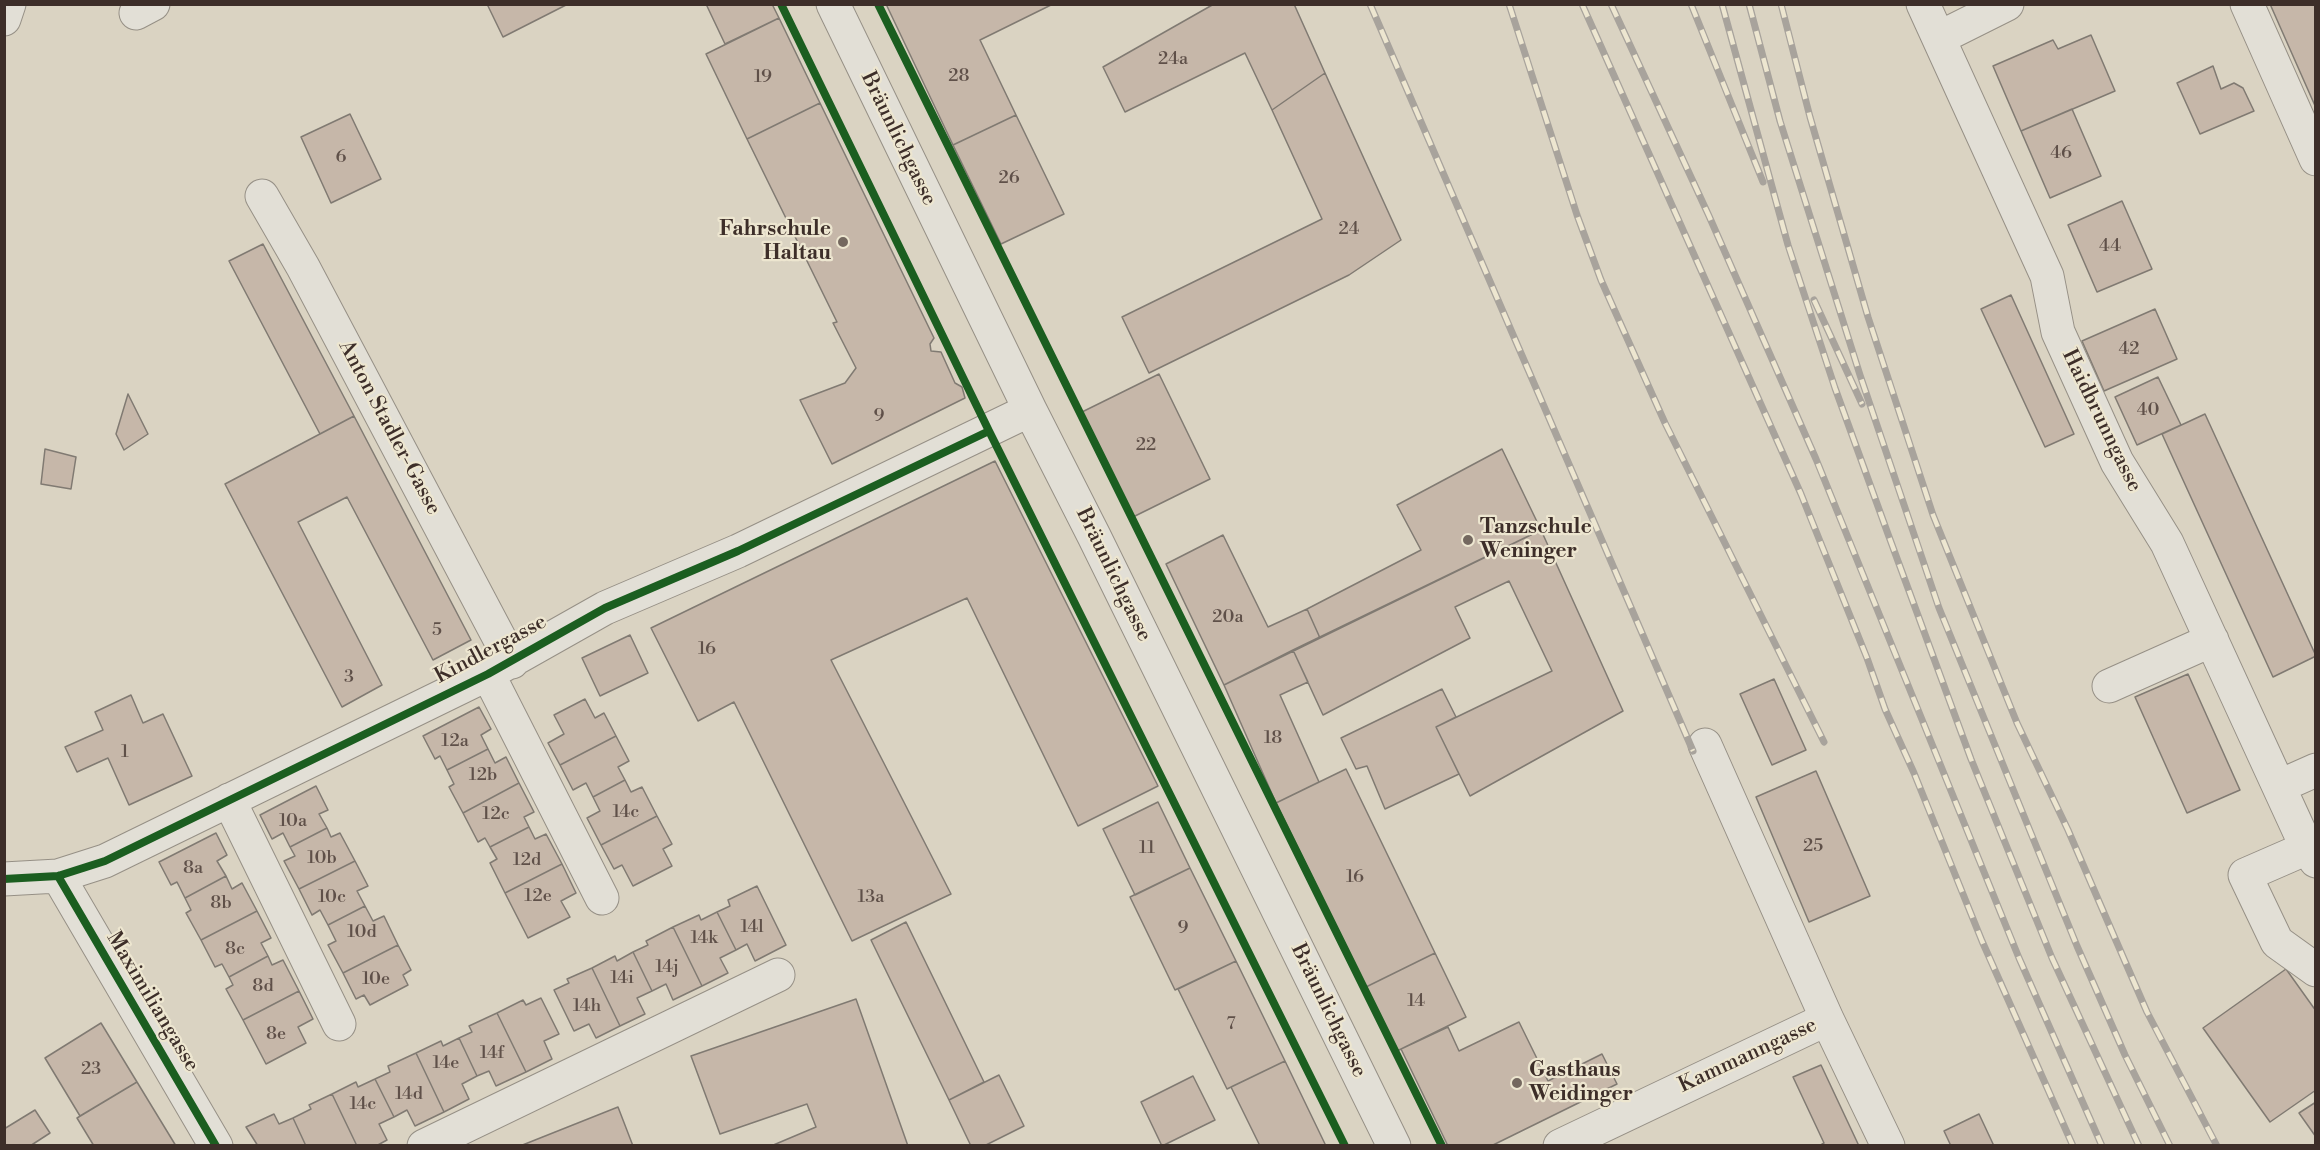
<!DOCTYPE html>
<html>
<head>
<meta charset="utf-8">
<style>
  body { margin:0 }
  #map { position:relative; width:2320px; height:1150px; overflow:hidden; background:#dad3c2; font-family:"Libre Bodoni",serif }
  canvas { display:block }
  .frame { position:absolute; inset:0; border:6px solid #3d2e29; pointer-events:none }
</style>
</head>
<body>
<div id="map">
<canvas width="2320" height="1150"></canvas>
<div class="frame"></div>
</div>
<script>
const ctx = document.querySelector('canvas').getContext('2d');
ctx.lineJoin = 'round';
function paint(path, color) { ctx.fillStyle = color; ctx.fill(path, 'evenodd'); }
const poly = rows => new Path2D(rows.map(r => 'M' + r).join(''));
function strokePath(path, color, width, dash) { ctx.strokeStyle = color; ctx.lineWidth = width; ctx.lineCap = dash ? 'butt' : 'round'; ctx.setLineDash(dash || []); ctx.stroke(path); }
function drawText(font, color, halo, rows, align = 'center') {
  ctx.font = font + ' "Libre Bodoni",serif'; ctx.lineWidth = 4.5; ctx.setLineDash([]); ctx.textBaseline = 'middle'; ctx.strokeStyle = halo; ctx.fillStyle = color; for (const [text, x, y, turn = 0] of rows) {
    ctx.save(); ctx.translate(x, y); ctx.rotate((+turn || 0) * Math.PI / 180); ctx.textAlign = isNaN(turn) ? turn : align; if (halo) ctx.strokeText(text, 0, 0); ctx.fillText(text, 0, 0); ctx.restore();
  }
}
const building = poly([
  [487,4,568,4,503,37,487,4],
  [706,4,772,4,779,18,725,44,706,4],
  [886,4,1053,4,980,40,1016,115,953,145,886,4],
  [1214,4,1294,4,1325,73,1272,110,1245,53,1125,112,1103,67,1214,4],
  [2270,4,2316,4,2316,108,2270,4],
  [779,18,820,103,747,139,706,54,779,18],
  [2091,35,2115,91,2021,131,1993,66,2053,40,2058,49,2091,35],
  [2213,66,2221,89,2234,83,2243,88,2254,111,2200,134,2177,83,2213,66],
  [1325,73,1401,240,1349,275,1149,373,1122,317,1322,219,1272,110,1325,73],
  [820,103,934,338,930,344,931,351,941,352,955,383,962,387,965,398,832,464,800,400,845,383,856,368,833,323,837,322,747,139,820,103],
  [2072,109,2101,176,2050,198,2021,131,2072,109],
  [350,114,381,179,331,203,301,137,350,114],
  [1016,115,1064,214,1001,244,953,145,1016,115],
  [2122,201,2152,269,2097,292,2068,225,2122,201],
  [263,244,354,416,320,434,229,261,263,244],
  [2011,295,2074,434,2045,447,1981,309,2011,295],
  [2155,309,2177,359,2104,391,2082,341,2155,309],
  [1159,374,1210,479,1133,517,1082,412,1159,374],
  [2158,377,2181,425,2137,445,2115,397,2158,377],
  [128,394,148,434,124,450,116,434,128,394],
  [2205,414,2316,656,2273,677,2162,434,2205,414],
  [354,416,471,640,433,660,347,497,298,522,382,685,342,707,225,484,354,416],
  [45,449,76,457,71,489,41,484,45,449],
  [1502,449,1541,530,1320,638,1307,609,1421,550,1397,505,1502,449],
  [995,461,1158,786,1078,826,967,598,831,660,951,894,852,941,734,702,698,721,651,628,995,461],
  [1541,530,1623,711,1470,796,1436,727,1552,671,1509,581,1455,607,1470,638,1323,715,1293,650,1541,530],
  [1223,535,1268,627,1307,609,1320,638,1224,685,1166,564,1223,535],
  [630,635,648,673,600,696,582,658,630,635],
  [1293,650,1308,682,1280,695,1319,782,1276,803,1224,685,1293,650],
  [2188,674,2240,790,2187,813,2135,697,2188,674],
  [1774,679,1806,750,1772,765,1740,694,1774,679],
  [1442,689,1456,717,1436,727,1459,774,1385,809,1367,766,1356,769,1341,738,1442,689],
  [131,695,143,723,163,714,192,776,129,805,108,758,77,772,65,747,103,730,95,712,131,695],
  [585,699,595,718,604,713,616,736,560,765,548,743,564,734,554,715,585,699],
  [479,707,491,729,481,735,488,749,447,770,440,756,435,759,423,736,479,707],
  [616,736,629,761,618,767,625,780,593,797,586,783,573,790,560,765,616,736],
  [488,749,495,763,506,757,519,783,463,813,449,787,454,784,447,770,488,749],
  [1346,769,1435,953,1366,987,1276,803,1346,769],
  [1816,771,1870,896,1809,922,1756,797,1816,771],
  [625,780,631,792,642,787,657,816,601,845,587,818,600,811,593,797,625,780],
  [519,783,534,812,524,817,529,827,490,847,485,838,478,842,463,813,519,783],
  [316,786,328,810,319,814,327,828,290,847,283,833,272,839,260,815,316,786],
  [1158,802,1190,868,1135,895,1103,829,1158,802],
  [657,816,672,844,663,849,672,866,633,886,622,865,614,869,601,845,657,816],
  [529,827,535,839,546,834,562,864,505,893,490,863,497,859,490,847,529,827],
  [327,828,331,837,340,833,355,861,299,889,284,861,295,856,290,847,327,828],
  [216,833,227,855,217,861,226,876,185,898,177,882,171,885,159,862,216,833],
  [355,861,368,886,357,891,365,906,328,925,320,910,312,915,299,889,355,861],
  [562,864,576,893,561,901,570,917,528,938,505,893,562,864],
  [1190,868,1236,961,1175,990,1130,897,1190,868],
  [226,876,232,889,242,883,257,911,201,940,186,913,191,910,185,898,226,876],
  [757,886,786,945,755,961,747,944,736,950,717,912,730,906,728,900,757,886],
  [365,906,373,921,384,916,398,945,343,973,328,945,336,941,328,925,365,906],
  [257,911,271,938,261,943,268,956,229,977,222,964,215,967,201,940,257,911],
  [717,912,736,950,720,958,728,973,702,986,673,927,699,915,701,920,717,912],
  [906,922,984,1082,949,1100,871,940,906,922],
  [673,927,702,986,673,1000,666,984,652,991,633,952,648,945,646,941,673,927],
  [398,945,411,970,403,975,408,985,370,1005,364,995,356,999,343,973,398,945],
  [633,952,652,991,637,998,645,1014,620,1026,592,968,615,956,617,961,633,952],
  [1435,953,1466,1017,1397,1051,1366,987,1435,953],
  [268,956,272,965,283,960,299,991,243,1020,226,989,233,985,229,977,268,956],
  [1236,961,1285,1061,1227,1089,1178,989,1236,961],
  [592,968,620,1026,596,1038,589,1024,574,1031,554,990,569,983,567,979,592,968],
  [2286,969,2316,1011,2316,1090,2270,1122,2203,1028,2286,969],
  [299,991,313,1019,298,1027,306,1043,266,1064,243,1020,299,991],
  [541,998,559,1034,544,1041,552,1059,526,1072,497,1013,523,1000,526,1005,541,998],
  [856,999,908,1146,771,1146,816,1127,807,1104,720,1134,691,1056,856,999],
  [497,1013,526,1072,496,1086,489,1071,477,1076,459,1038,472,1032,469,1026,497,1013],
  [1519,1022,1548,1081,1602,1054,1617,1084,1491,1146,1448,1146,1401,1049,1448,1027,1459,1051,1519,1022],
  [101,1023,137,1082,80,1116,45,1058,101,1023],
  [459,1038,477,1076,462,1084,469,1099,444,1112,416,1053,441,1041,443,1046,459,1038],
  [416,1053,444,1112,415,1126,407,1110,394,1117,375,1079,390,1072,388,1066,416,1053],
  [1285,1061,1326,1146,1260,1146,1231,1087,1285,1061],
  [1821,1065,1859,1146,1819,1146,1824,1143,1793,1077,1821,1065],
  [999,1075,1024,1126,984,1146,971,1146,949,1100,999,1075],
  [1193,1076,1215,1120,1162,1146,1141,1102,1193,1076],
  [375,1079,394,1117,379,1124,387,1140,376,1146,357,1146,332,1094,356,1082,358,1087,375,1079],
  [137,1082,176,1146,94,1146,77,1118,137,1082],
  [332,1094,357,1146,306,1146,293,1118,311,1109,309,1105,332,1094],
  [2316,1102,2316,1137,2299,1113,2316,1102],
  [618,1107,633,1146,520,1146,618,1107],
  [35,1110,50,1133,30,1146,4,1146,4,1129,35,1110],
  [274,1114,279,1124,293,1118,306,1146,258,1146,246,1127,274,1114],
  [1979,1114,1994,1146,1951,1146,1944,1131,1979,1114]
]);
paint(building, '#c6b7a9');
strokePath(building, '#807a72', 1.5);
const minor = poly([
  [833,4,1030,410,1094,536,1394,1146],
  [1923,4,2047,276,2058,332,2117,462,2167,543,2307,848,2316,861],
  [2247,4,2316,159],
  [136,13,153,4],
  [4,19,9,4],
  [1939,38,2007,4],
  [262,196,303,267,512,662],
  [488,674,602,898],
  [2109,686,2212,640],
  [1705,745,1827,1019,1888,1146],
  [2280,786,2316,770],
  [229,800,339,1024],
  [2307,848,2245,875,2277,942,2316,970],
  [58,876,216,1146],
  [4,879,58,876,105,861,488,674,605,608,738,551,1030,410],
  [424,1146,778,975],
  [1560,1146,1827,1019]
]);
strokePath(minor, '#969086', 35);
strokePath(minor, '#e2dfd6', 33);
const rail = poly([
  [1370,4,1693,751],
  [1509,4,1577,215,1601,280,1665,423,1824,742],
  [1582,4,1801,494,1867,658,1885,709,1914,773,1982,941,2073,1146],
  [1611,4,1709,216,1816,459,2019,958,2102,1146],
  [1691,4,1763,182],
  [1722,4,1788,245,1835,388,1888,534,1971,759,2052,958,2139,1146],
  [1749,4,1780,121,1860,375,1939,608,2077,946,2125,1055,2170,1146],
  [1781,4,1810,117,1868,317,1933,515,2017,723,2068,830,2147,1012,2217,1146],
  [1814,300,1862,404]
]);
strokePath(rail, '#a8a39c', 7);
strokePath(rail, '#ede6d0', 4.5, [14]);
strokePath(poly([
  [781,4,989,431,1345,1146],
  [878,4,1442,1146],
  [58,876,216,1146],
  [4,879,58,876,105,861,488,674,605,608,738,551,989,431]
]), '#1b5e20', 8);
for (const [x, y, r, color] of [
  [843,242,6,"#74685f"],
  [1468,540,6,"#74685f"],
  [1517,1083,6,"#74685f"]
]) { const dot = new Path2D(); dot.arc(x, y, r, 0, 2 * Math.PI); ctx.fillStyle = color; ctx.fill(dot); strokePath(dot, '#ede6d0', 2); }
drawText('18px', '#5f5049', null, [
  ["24a",1173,60],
  ["28",959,77],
  ["19",763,78],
  ["46",2061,154],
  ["6",341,158],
  ["26",1009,179],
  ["24",1349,230],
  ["44",2110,247],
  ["42",2129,350],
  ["40",2148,411],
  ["9",879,417],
  ["22",1146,446],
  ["20a",1228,618],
  ["5",437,631],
  ["16",707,650],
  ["3",349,678],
  ["18",1273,739],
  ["12a",455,742],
  ["1",125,753],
  ["12b",483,776],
  ["14c",626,813],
  ["12c",496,815],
  ["10a",293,822],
  ["25",1813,847],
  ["11",1147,849],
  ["10b",322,859],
  ["12d",527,861],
  ["8a",193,869],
  ["16",1355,878],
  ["12e",538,897],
  ["10c",332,898],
  ["13a",871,898],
  ["8b",221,904],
  ["14l",752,928],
  ["9",1183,929],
  ["10d",362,933],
  ["14k",704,939],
  ["8c",235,950],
  ["14j",667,968],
  ["14i",622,979],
  ["10e",376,980],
  ["8d",263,987],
  ["14",1416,1002],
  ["14h",587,1007],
  ["7",1231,1025],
  ["8e",276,1035],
  ["14f",492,1054],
  ["14e",446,1064],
  ["23",91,1070],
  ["14d",409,1095],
  ["14c",363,1105]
]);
drawText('21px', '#3d2e29', '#ede6d0', [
  ["Bräunlichgasse",898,139,64],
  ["Haidbrunngasse",2101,421,64],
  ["Anton Stadler-Gasse",389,428,62],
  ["Bräunlichgasse",1113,575,64],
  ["Kindlergasse",491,650,-28],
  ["Maximiliangasse",152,1002,59],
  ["Bräunlichgasse",1328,1011,64],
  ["Kammanngasse",1748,1056,-25]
]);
drawText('bold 21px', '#3d2e29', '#ede6d0', [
  ["Fahrschule",831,230,"right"],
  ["Haltau",831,254,"right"],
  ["Tanzschule",1480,528],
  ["Weninger",1480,552],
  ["Gasthaus",1529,1071],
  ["Weidinger",1529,1095]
], 'left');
</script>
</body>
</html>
